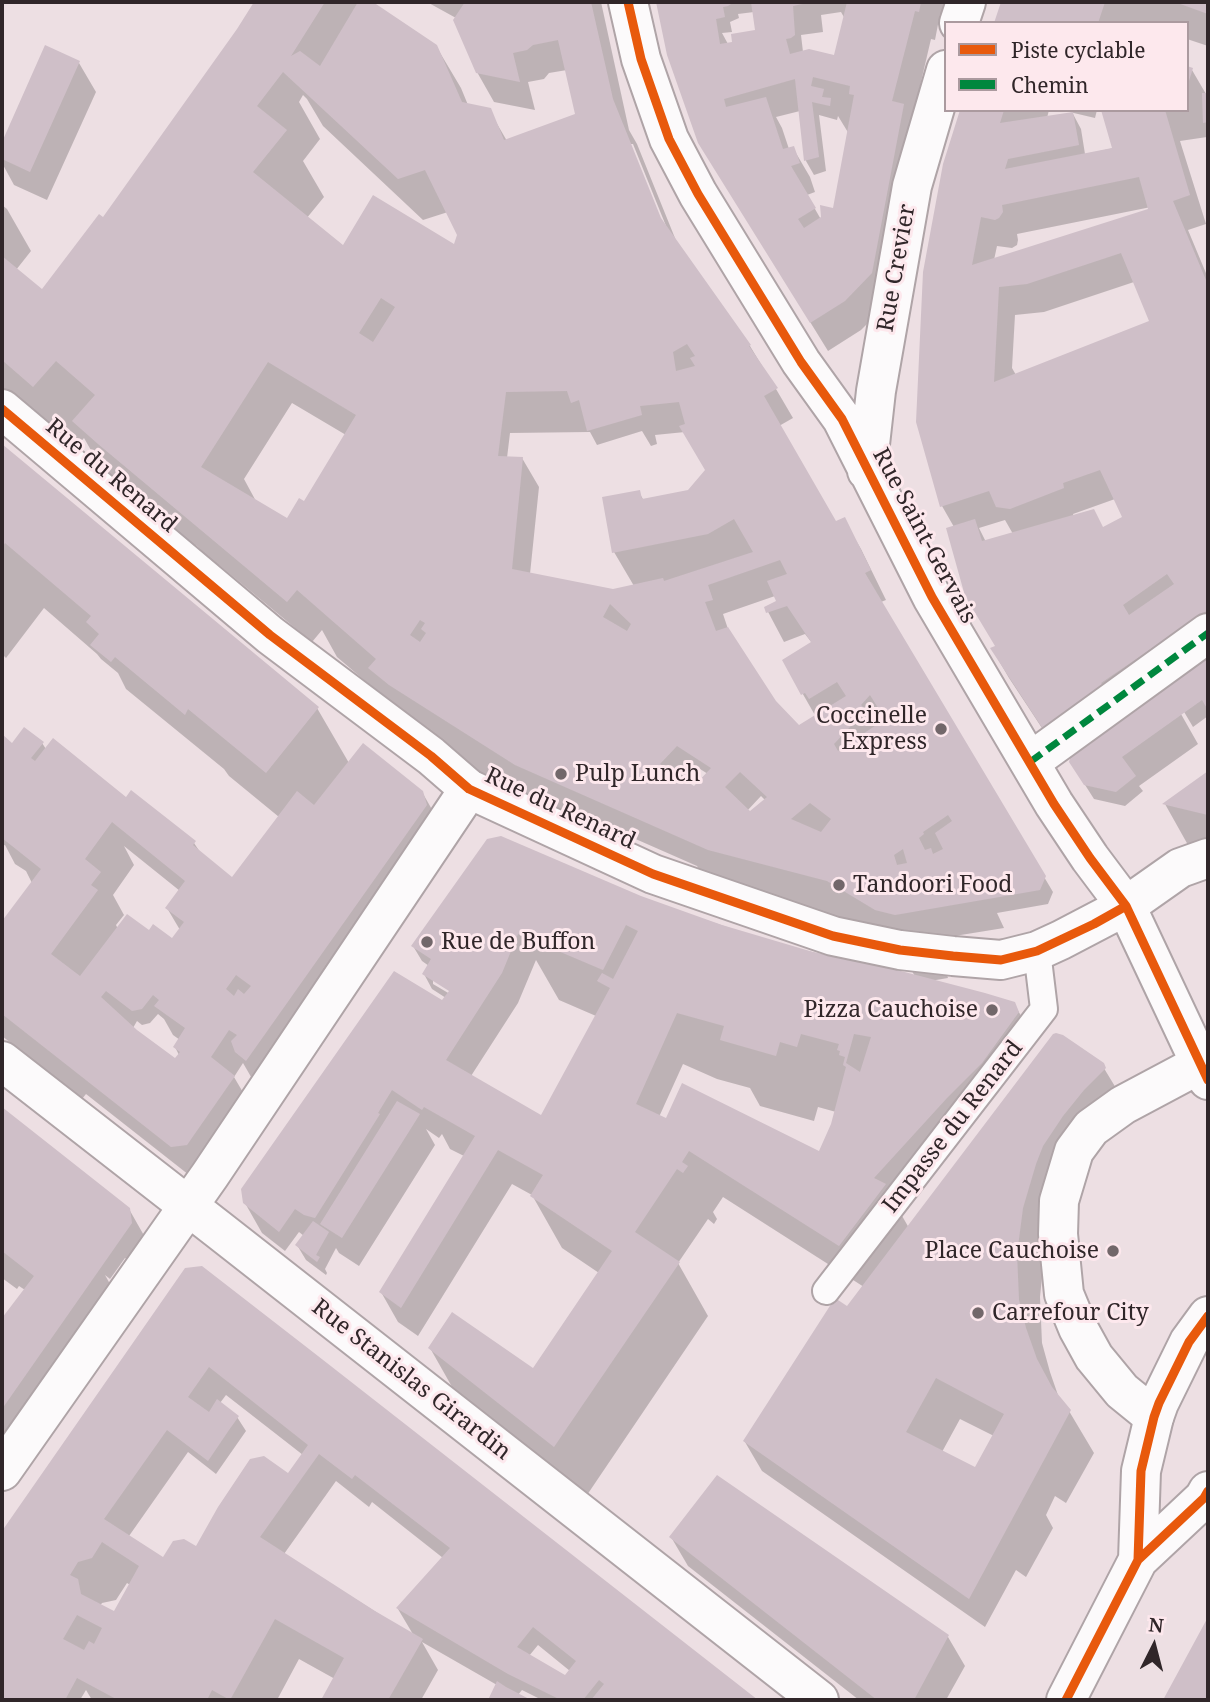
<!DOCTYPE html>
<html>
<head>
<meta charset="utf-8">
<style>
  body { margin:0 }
  #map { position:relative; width:1210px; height:1702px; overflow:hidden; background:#eddfe3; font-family:"Noto Serif",serif }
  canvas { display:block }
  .frame { position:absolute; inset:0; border:4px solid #302629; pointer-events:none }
  .legend { position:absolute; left:944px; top:21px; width:245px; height:91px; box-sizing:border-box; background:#fde8ed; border:2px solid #ab9a9f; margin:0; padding:9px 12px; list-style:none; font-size:21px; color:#302629 }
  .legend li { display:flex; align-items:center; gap:14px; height:35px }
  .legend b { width:35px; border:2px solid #ab9a9f }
  .north { position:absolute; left:1119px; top:1611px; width:70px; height:70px; -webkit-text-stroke:5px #fde8ed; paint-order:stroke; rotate:6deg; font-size:19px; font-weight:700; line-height:28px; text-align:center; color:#302629 }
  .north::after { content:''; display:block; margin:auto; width:24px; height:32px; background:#302629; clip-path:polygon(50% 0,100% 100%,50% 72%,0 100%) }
</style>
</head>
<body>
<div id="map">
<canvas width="1210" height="1702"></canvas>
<div class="frame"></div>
<ul class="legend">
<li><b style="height:9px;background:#e8590c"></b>Piste cyclable</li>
<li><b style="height:9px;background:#00873e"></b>Chemin</li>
</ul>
<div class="north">N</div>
</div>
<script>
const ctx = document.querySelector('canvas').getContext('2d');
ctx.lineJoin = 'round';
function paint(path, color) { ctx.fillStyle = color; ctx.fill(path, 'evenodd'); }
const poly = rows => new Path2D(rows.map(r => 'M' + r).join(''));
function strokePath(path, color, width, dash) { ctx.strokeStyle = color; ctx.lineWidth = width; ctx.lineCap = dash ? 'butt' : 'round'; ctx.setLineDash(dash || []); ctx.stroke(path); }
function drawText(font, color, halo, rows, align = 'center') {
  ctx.font = font + ' "Noto Serif",serif'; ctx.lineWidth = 6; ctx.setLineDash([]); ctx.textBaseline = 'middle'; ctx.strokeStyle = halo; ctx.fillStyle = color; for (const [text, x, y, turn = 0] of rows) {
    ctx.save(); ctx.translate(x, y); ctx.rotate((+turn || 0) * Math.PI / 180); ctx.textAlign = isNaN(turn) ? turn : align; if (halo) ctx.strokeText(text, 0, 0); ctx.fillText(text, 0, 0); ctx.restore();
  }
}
paint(poly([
  [256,2,370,2,436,46,461,88,468,105,489,110,507,141,577,115,567,70,549,73,544,79,528,82,535,110,494,102,477,72,456,18,427,2,601,2,629,130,637,144,677,243,750,346,776,389,793,418,779,426,836,523,844,520,861,549,886,600,881,602,1053,892,1048,904,997,913,1004,928,936,939,948,978,930,981,1014,1004,1023,1019,991,1075,985,1064,982,1066,997,1093,894,1202,909,1228,1102,1065,1122,1098,1100,1119,1043,1267,1040,1297,1042,1343,1050,1372,1059,1398,1069,1411,1094,1453,1066,1503,1055,1496,1046,1515,1053,1528,1026,1577,1016,1570,985,1627,762,1471,745,1442,864,1287,723,1197,713,1212,717,1219,714,1224,708,1219,678,1263,708,1316,585,1498,460,1401,430,1348,534,1370,599,1273,562,1248,532,1195,512,1184,418,1336,398,1322,381,1292,464,1156,450,1149,442,1134,439,1138,426,1129,435,1145,359,1266,339,1253,336,1248,325,1269,327,1273,326,1275,306,1260,297,1245,304,1236,299,1232,285,1251,262,1233,245,1203,443,1003,446,998,432,989,424,974,429,966,422,961,413,946,658,904,772,942,916,978,893,939,719,903,697,866,631,837,627,845,555,831,413,722,337,657,322,630,312,642,219,565,215,573,202,551,196,545,208,568,112,487,84,438,72,452,2,391,2,205,7,209,31,251,16,270,42,292,104,219,239,28],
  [303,95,307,99,323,126,423,220,448,212,459,235,455,247,343,247,306,219,324,197,303,161,320,139,299,102],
  [629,144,633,144,666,226,663,227],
  [292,403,346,435,305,503,287,520,257,503,244,479],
  [642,431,651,446,657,444,655,435,685,432,707,471,688,492,644,501,639,492,614,552,634,586,613,591,530,574,539,487,522,458,507,458,510,433,590,432,597,445],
  [775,596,778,602,766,608,784,642,805,634,812,643,784,661,816,717,799,727,774,702,728,629,723,614],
  [700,769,708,774,694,789,686,783],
  [761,796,766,801,749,813,747,811],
  [536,960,559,1000,596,1016,542,1117,471,1076,518,1003],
  [433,980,457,994,455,997,433,984],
  [683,1064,717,1079,750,1088,760,1106,814,1121,818,1107,836,1112,824,1156,659,1117],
  [960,1419,994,1436,976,1470,942,1452],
  [657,2,953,2,949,15,940,14,935,40,931,39,916,103,937,140,888,303,861,330,828,351,791,291,664,27],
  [754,12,757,32,728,44,722,33,732,32,730,22,739,18,738,14],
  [841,12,845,19,838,58,803,52,801,35,823,32,821,15],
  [800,111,806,161,814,175,826,171,819,115,837,120,838,116,849,134,835,211,823,223,807,195,815,192,810,177,793,148,789,149,782,128,776,117],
  [1003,2,1208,2,1208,46,1187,39,1187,23,996,23],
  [46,48,79,63,96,92,47,200,14,185,2,163,2,146],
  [1187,68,1192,70,1206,94,1208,94,1207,137,1180,141,1206,224,1188,230,1208,278,1208,716,1193,727,1180,705,1177,707,1198,744,1139,786,1143,791,1125,806,1094,799,1080,777,1073,753,1063,760,1009,678,992,649,996,647,954,527,942,506,962,110,1049,110,1047,118,1073,114,1081,129,1085,154,1114,148,1103,110,1187,110],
  [1151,207,1151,210,994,260,997,246,1012,248,1017,245,1018,240,1017,234],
  [1134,282,1151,322,1016,375,1012,368,1015,315,1044,312],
  [1115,499,1124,518,1103,529,1074,517,1073,514],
  [1005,520,1013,534,986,542,979,528],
  [1061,110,1097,110,1095,118],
  [2,446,317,708,349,763,422,792,446,834,254,1082,243,1063,234,1077,251,1106,189,1175,86,1094,82,1099,2,1036,2,924,32,883,26,871,15,864,5,845,2,846,2,736,12,745,42,743,46,749,194,843,202,855,232,880,279,817,229,776,224,769,126,689,118,673,101,659,97,654,44,608,6,658,2,654],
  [124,846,180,891,167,908,180,930,172,941,147,931,118,929,116,925,124,915,113,895,134,865],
  [158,1014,164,1019,173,1035,180,1040,175,1047,179,1055,175,1061,133,1028,137,1021,142,1025,150,1023],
  [1208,774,1208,850,1188,845,1165,804],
  [2,1110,129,1209,146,1239,137,1267,125,1258,110,1279,105,1275,124,1309,2,1484,2,1321,25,1290,19,1286,17,1289,2,1278],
  [201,1268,755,1700,542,1700,522,1690,518,1695,529,1700,490,1700,497,1685,422,1642,438,1670,421,1700,323,1700,335,1679,299,1659,277,1700,92,1700,86,1690,80,1700,2,1700,2,1534,186,1270],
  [226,1395,303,1455,288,1476,196,1549,165,1560,129,1536,188,1452,216,1474,246,1431,237,1417,220,1403],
  [336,1481,369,1507,372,1502,443,1558,398,1609,414,1636,284,1554],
  [127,1583,130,1585,115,1613,100,1606,102,1603,116,1600],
  [538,1645,570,1671,565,1678,529,1656],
  [671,1537,948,1637,965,1666,946,1700,859,1700,688,1566],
  [1208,1621,1208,1700,1165,1700]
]), '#0003');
paint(poly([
  [254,2,325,2,291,56,300,51,320,66,358,2,373,2,437,45,462,102,491,108,504,140,575,114,558,40,533,45,527,50,513,53,520,82,476,73,453,20,465,2,591,2,613,99,661,218,751,345,749,346,778,388,764,396,836,521,845,517,871,570,865,573,1046,876,1040,890,895,915,875,910,827,881,708,850,515,765,389,685,368,668,376,659,297,590,287,602,98,444,72,421,95,395,56,361,33,387,2,360,2,256,42,289,99,214,103,217,237,29],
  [283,72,398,179,425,170,457,235,454,244,373,195,343,245,253,172,287,130,257,106],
  [381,298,395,307,373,342,359,333],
  [687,344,695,356,690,358,695,366,676,371,673,352],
  [268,362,356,415,304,501,299,498,287,518,201,467],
  [567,391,571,403,579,400,587,431,642,415,640,406,679,402,685,424,679,426,705,470,688,490,642,499,640,490,602,497,612,553,708,534,734,519,753,552,664,581,663,578,613,589,512,569,523,457,498,456,506,392],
  [780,560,787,574,767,581,776,601,764,607,766,613,787,606,811,642,782,660,801,695,805,693,809,699,837,682,846,696,799,725,776,701,728,627,716,631,705,602,713,600,708,585],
  [610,604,631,624,627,631,603,617],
  [420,620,425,623,421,629,426,633,420,642,410,635],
  [870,695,885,719,838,751,834,744,866,710,861,705],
  [677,746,711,768,694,786,660,764],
  [740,772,767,797,750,811,725,787],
  [810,803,831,819,821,832,791,819],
  [948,815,952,821,935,833,943,849,933,854,931,848,925,850,919,838,924,834,923,832],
  [903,849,907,863,897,865,894,855],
  [656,2,734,2,728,6,723,7,725,17,716,19,720,44,732,42,731,34,755,30,751,2,807,2,807,3,793,6,795,35,791,38,786,39,790,54,809,49,834,55,847,2,921,2,919,12,915,11,892,101,904,104,872,273,845,301,810,323,698,143,667,55],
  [813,77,850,86,849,94,854,95,833,208,820,205,821,217,804,228,798,219,816,208,791,166,800,163,794,146,783,149,766,97,726,107,724,99,795,79,804,161,819,157,812,102,830,106,831,98,822,97,824,89,811,86],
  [1001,2,1105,2,1098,23,994,23],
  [1175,2,1208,2,1208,14],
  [45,45,80,61,30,172,2,159,2,142],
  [1187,66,1193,68,1188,84,1187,84],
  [1202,93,1208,93,1208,122,1203,123],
  [960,110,1004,110,1000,123,1073,112,1079,145,1008,159,1005,169,1112,148,1101,110,1165,110,1190,195,1173,201,1208,285,1208,610,1101,683,1106,690,1045,732,990,648,995,646,965,596,946,528,975,519,982,541,1094,509,1103,527,1122,517,1100,470,1063,483,1064,488,1010,509,996,507,989,491,940,507,916,422,923,272,943,164],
  [1139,177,1148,209,972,265,981,217,995,220,999,218,1003,212,1002,205],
  [1121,253,1149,321,994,382,999,287,1027,284],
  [1167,574,1174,584,1129,615,1123,605],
  [2,444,319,707,266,773,188,709,185,715,115,657,111,662,90,645,99,634,86,622,91,616,5,543,2,548],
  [1208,654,1208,710,1202,700,1122,757,1136,776,1116,792,1084,785,1069,762,1073,747],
  [24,727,44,742,31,758,35,761,53,738,126,797,131,790,196,841,193,845,232,877,297,791,314,805,363,743,423,791,427,805,246,1061,235,1052,231,1041,237,1035,229,1030,211,1057,235,1076,187,1145,171,1147,2,1014,2,921,41,869,2,838,2,734,12,743],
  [112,822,185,881,165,908,184,922,172,938,153,924,149,930,127,914,80,976,51,954,98,890,91,885,101,872,85,859],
  [236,975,251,986,244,994,238,989,234,996,226,989],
  [106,991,132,1011,142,1009,153,995,159,1000,154,1006,185,1028,173,1047,180,1052,175,1058,137,1030,101,997],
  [1208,771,1208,815,1162,804],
  [501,836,641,896,722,925,813,952,897,970,985,993,1015,1002,1019,1012,982,1063,947,1098,874,1178,886,1184,839,1246,689,1151,682,1162,688,1166,683,1173,677,1169,635,1232,680,1262,554,1447,428,1348,452,1312,533,1368,612,1251,530,1196,543,1175,498,1150,401,1308,379,1292,475,1136,424,1107,422,1110,392,1090,378,1113,380,1114,315,1218,304,1215,295,1209,279,1232,243,1203,241,1189,394,971,442,1000,449,991,422,974,431,959,411,946,487,839],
  [626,925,638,931,613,979,602,973,597,981,610,988,541,1115,446,1060,502,973,518,934,603,970],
  [677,1013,724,1026,720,1040,776,1056,780,1042,797,1047,801,1034,839,1044,837,1050,840,1051,839,1055,845,1057,843,1065,846,1067,831,1124,819,1151,682,1083,666,1118,636,1104],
  [854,1034,871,1037,860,1072,846,1063],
  [1056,1033,1063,1035,1104,1063,1106,1068,1084,1090,1063,1116,1043,1146,1036,1164,1023,1208,1017,1254,1019,1300,1026,1328,1037,1359,1052,1387,1071,1410,969,1599,743,1441,835,1298,847,1306,1053,1034],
  [936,1378,1004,1414,975,1467,906,1432],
  [397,1101,420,1114,342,1238,320,1224],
  [2,1107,130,1208,132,1223,2,1409,2,1318,34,1276,2,1251],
  [313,1221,329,1232,316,1255,320,1257,317,1262,295,1245],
  [202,1266,318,1356,758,1700,591,1700,604,1684,599,1680,583,1700,561,1700,508,1674,396,1608,450,1548,355,1475,352,1479,319,1454,260,1537,375,1611,423,1639,388,1700,321,1700,344,1658,275,1619,230,1700,212,1690,207,1700,118,1700,77,1678,65,1700,2,1700,2,1531,185,1268],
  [209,1367,308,1445,288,1473,264,1456,250,1459,218,1507,196,1546,184,1539,173,1541,163,1557,104,1519,167,1430,208,1461,229,1430,239,1416,217,1399,209,1412,188,1397],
  [102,1542,139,1566,114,1611,81,1594,78,1579,70,1575,78,1562,92,1558],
  [77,1615,102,1628,94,1644,89,1641,84,1650,63,1639],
  [533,1627,576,1661,565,1675,517,1647],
  [717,1475,949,1635,914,1700,877,1700,669,1537],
  [1208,1617,1208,1700,1163,1700,1182,1665],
  [497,1681,506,1687,531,1700,488,1700]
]), '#cfbfc8');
const lane = poly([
  [826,1291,1044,1009,1037,951]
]);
const street = poly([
  [1030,762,1208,633],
  [1154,1417,1122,1391,1094,1357,1078,1328,1064,1294,1058,1234,1059,1201,1074,1151,1091,1128,1123,1105,1200,1064],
  [2,1471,210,1175,469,789]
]);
const secondary = poly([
  [628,2,641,59,669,139,698,194,801,362,842,419,932,597,1054,804,1090,858,1126,906,1208,1080],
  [959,23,966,2],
  [2,409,270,635,431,756,469,789,653,874,833,936,900,950,953,956,1001,960,1037,951,1061,940,1126,906,1180,868,1208,858],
  [867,471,876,391,912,186,946,70],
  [2,1061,219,1230,819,1700]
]);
const primary = poly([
  [1138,1560,1141,1471,1154,1417,1159,1403,1189,1342,1208,1316],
  [1066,1700,1138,1560,1204,1498,1208,1491]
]);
strokePath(lane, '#afa4a7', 30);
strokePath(street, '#afa4a7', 42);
strokePath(secondary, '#afa4a7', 42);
strokePath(primary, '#afa4a7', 42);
strokePath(lane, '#fcfafb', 26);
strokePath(street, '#fcfafb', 38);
strokePath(secondary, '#fcfafb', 38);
strokePath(primary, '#fcfafb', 38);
strokePath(poly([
  [1030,762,1208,633]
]), '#00873e', 7, [14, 7]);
strokePath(poly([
  [628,2,641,59,669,139,698,194,801,362,842,419,932,597,1054,804,1090,858,1126,906,1208,1080],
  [2,409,270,635,431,756,469,789,653,874,833,936,900,950,953,956,1001,960,1037,951,1094,924,1126,906],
  [1138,1560,1141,1471,1154,1417,1159,1403,1189,1342,1208,1316],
  [1066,1700,1138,1560,1204,1498,1208,1491]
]), '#e8590c', 9);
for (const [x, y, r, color] of [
  [941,729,7,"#72676a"],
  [561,774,7,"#72676a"],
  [839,885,7,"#72676a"],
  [427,942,7,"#72676a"],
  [992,1010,7,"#72676a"],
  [1113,1251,7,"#72676a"],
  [978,1313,7,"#72676a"]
]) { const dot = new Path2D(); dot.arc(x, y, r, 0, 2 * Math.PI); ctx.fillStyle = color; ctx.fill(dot); strokePath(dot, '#fde8ed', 2.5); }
drawText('23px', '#302629', '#fde8ed', [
  ["Rue Crevier",897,268,-80],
  ["Rue du Renard",111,476,40],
  ["Rue Saint-Gervais",924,536,62],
  ["Rue du Renard",560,809,25],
  ["Impasse du Renard",953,1127,-52],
  ["Rue Stanislas Girardin",411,1380,38]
]);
drawText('23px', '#302629', '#fde8ed', [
  ["Coccinelle",927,716,"right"],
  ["Express",927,742,"right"],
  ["Pulp Lunch",575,774],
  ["Tandoori Food",853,885],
  ["Rue de Buffon",441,942],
  ["Pizza Cauchoise",978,1010,"right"],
  ["Place Cauchoise",1099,1251,"right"],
  ["Carrefour City",992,1313]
], 'left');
</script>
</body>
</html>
